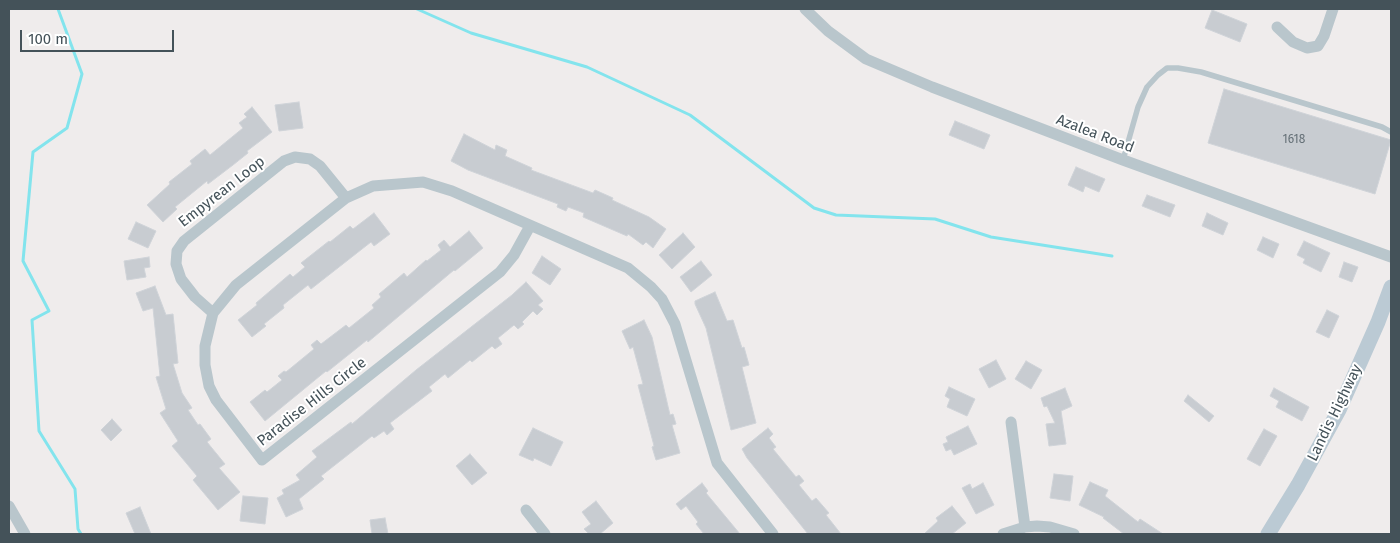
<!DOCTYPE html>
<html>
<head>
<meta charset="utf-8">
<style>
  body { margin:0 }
  #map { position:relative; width:1400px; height:543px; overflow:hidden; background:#efecec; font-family:"Fira Sans",sans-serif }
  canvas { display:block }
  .frame { position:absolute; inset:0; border:10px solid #445259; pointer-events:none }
  .scale { position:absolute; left:20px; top:30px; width:154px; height:22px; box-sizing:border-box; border:2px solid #445259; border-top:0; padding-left:6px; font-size:15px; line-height:18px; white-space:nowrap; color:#445259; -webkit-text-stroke:4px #fff; paint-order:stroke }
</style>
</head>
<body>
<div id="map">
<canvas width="1400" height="543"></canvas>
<div class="frame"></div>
<div class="scale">100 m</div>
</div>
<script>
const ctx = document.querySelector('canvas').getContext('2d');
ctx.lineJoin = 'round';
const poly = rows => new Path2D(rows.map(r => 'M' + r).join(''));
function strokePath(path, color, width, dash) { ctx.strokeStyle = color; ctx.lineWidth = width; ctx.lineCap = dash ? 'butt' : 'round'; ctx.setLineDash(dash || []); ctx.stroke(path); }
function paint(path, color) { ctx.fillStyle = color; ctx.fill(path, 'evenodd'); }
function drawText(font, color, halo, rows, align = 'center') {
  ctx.font = font + ' "Fira Sans",sans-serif'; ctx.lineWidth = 4; ctx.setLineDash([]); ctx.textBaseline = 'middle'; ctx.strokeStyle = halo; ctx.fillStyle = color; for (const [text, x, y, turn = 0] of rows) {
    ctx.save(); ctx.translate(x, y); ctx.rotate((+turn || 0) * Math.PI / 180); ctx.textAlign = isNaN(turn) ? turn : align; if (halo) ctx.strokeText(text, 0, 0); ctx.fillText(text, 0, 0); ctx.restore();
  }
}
strokePath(poly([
  [58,9,82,74,67,128,33,152,23,261,49,311,32,320,39,431,75,489,78,529,81,534],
  [417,9,471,33,587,67,690,115,814,208,836,215,935,219,991,237,1112,256]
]), '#83e4ed', 3);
const building = poly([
  [1212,10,1247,24,1240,42,1205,28,1212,10],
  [1224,89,1391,140,1375,194,1208,143,1224,89],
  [299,102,303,128,279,131,275,105,299,102],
  [252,107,272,132,247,151,248,153,233,165,208,184,207,181,175,207,177,209,163,222,147,205,170,184,169,182,192,164,190,161,205,149,210,155,243,128,239,123,247,117,244,114,252,107],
  [955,121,990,135,984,149,949,135,955,121],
  [464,134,495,150,496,145,507,150,505,156,532,168,531,170,593,193,595,190,613,198,612,200,649,217,666,229,653,248,646,242,643,245,628,234,627,236,583,217,584,213,568,207,566,211,557,207,558,204,468,170,451,161,464,134],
  [1076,167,1105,179,1099,192,1085,186,1083,192,1068,185,1076,167],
  [1147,195,1175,205,1170,217,1142,206,1147,195],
  [374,213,390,234,374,246,371,242,311,289,308,285,283,305,284,308,264,324,266,326,252,337,238,320,257,305,256,303,290,274,293,277,305,267,301,263,329,241,330,242,350,226,353,229,374,213],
  [1207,213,1228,223,1223,235,1202,226,1207,213],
  [136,222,156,231,148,248,128,239,136,222],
  [469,231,483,248,455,271,454,270,368,342,367,340,327,372,326,371,265,421,250,402,265,390,267,392,282,380,278,376,284,371,286,372,314,349,311,345,317,340,321,344,346,325,349,328,374,308,372,305,381,297,379,294,404,273,407,277,426,260,427,261,441,250,438,245,444,240,450,247,469,231],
  [683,233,695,247,672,269,659,255,683,233],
  [1263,237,1279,244,1273,258,1257,250,1263,237],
  [1304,241,1330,253,1321,272,1303,263,1305,259,1297,255,1304,241],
  [542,256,561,269,550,285,532,273,542,256],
  [149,257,150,267,144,268,146,277,127,280,124,261,149,257],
  [701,261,712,275,691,292,680,277,701,261],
  [1344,262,1358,267,1352,282,1339,277,1344,262],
  [526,282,543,301,538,305,543,309,537,315,533,311,522,322,524,324,518,329,514,325,498,338,502,344,495,349,492,346,472,362,470,360,448,378,445,374,429,387,432,391,390,423,394,429,387,435,384,431,374,438,372,436,321,476,324,479,299,499,303,509,286,517,277,498,284,494,282,490,300,480,296,475,317,457,312,451,351,422,352,424,416,370,512,295,526,282],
  [155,286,166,315,173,314,178,363,173,364,182,393,192,408,188,410,198,425,200,424,211,439,207,442,225,464,219,468,240,492,218,510,193,480,197,476,172,446,178,441,160,413,166,409,156,377,160,376,153,308,143,311,136,293,155,286],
  [715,292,727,321,733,320,742,348,744,347,749,365,742,367,756,423,731,430,706,328,695,304,695,301,715,292],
  [1327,310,1339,316,1329,338,1316,332,1327,310],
  [644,320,652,337,670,415,673,414,676,424,672,425,680,453,656,460,652,447,654,446,653,442,638,385,643,384,633,347,630,349,622,331,644,320],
  [996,360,1006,379,989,388,979,369,996,360],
  [1026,361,1042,370,1031,389,1015,379,1026,361],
  [949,387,975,399,967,416,947,407,950,399,945,396,949,387],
  [1065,388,1072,406,1061,411,1066,444,1049,446,1046,424,1055,423,1047,406,1044,407,1041,398,1065,388],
  [1274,388,1309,407,1302,421,1276,407,1279,401,1270,396,1274,388],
  [1188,395,1214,416,1209,422,1184,401,1188,395],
  [112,419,122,430,111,441,101,430,112,419],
  [968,426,977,444,954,455,951,449,946,451,943,444,948,442,946,437,968,426],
  [533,428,563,442,551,466,534,458,533,461,519,455,533,428],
  [768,428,773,434,769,438,776,447,773,449,796,477,799,475,804,481,799,485,812,501,816,498,829,513,826,515,841,534,808,534,747,458,742,449,768,428],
  [1264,429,1277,436,1260,466,1247,459,1264,429],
  [470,454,487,473,472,485,456,466,470,454],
  [1054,474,1073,476,1070,501,1050,498,1054,474],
  [1090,482,1108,490,1105,496,1138,522,1140,519,1163,534,1124,534,1103,518,1104,517,1079,505,1090,482],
  [702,483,708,491,706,493,740,534,704,534,696,524,698,522,686,506,681,510,676,504,702,483],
  [983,483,994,505,976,514,962,488,970,484,972,489,983,483],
  [243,496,268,498,265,524,240,521,243,496],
  [596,501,613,523,600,534,589,534,584,529,591,524,582,512,596,501],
  [952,506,966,523,952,534,924,534,938,521,936,518,952,506],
  [140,507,151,534,135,534,126,513,140,507],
  [385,518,388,534,372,534,370,520,385,518]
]);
paint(building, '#c8ccd1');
strokePath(building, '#cfd3d8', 1);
strokePath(poly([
  [1123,160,1138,107,1147,87,1158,75,1167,68,1178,68,1201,72,1382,127,1391,132]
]), '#b9c6cc', 5.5);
strokePath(poly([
  [805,9,828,31,866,59,932,87,1123,160,1391,257],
  [1277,27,1293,42,1307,48,1318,46,1324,36,1333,9],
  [530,226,514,255,500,272,262,460,216,400,209,386,205,365,205,346,213,313,236,285,346,198,373,186,423,182,452,191,628,268,651,287,662,299,675,324,717,463,773,534],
  [213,313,195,297,181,279,176,264,177,251,184,241,284,161,295,157,310,159,320,166,346,198],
  [1011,422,1025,527],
  [9,506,25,534],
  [526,510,545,534],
  [1003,534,1025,527,1037,526,1050,527,1074,534]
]), '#b9c6cc', 11);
strokePath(poly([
  [1268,534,1298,485,1339,410,1378,322,1391,287]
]), '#bbcad4', 15);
drawText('12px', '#657077', null, [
  ["1618",1294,140]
]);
drawText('15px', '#445259', '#fff', [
  ["Azalea Road",1095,134,21],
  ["Empyrean Loop",222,192,-38],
  ["Paradise Hills Circle",312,402,-38],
  ["Landis Highway",1335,413,-64]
]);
</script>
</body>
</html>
